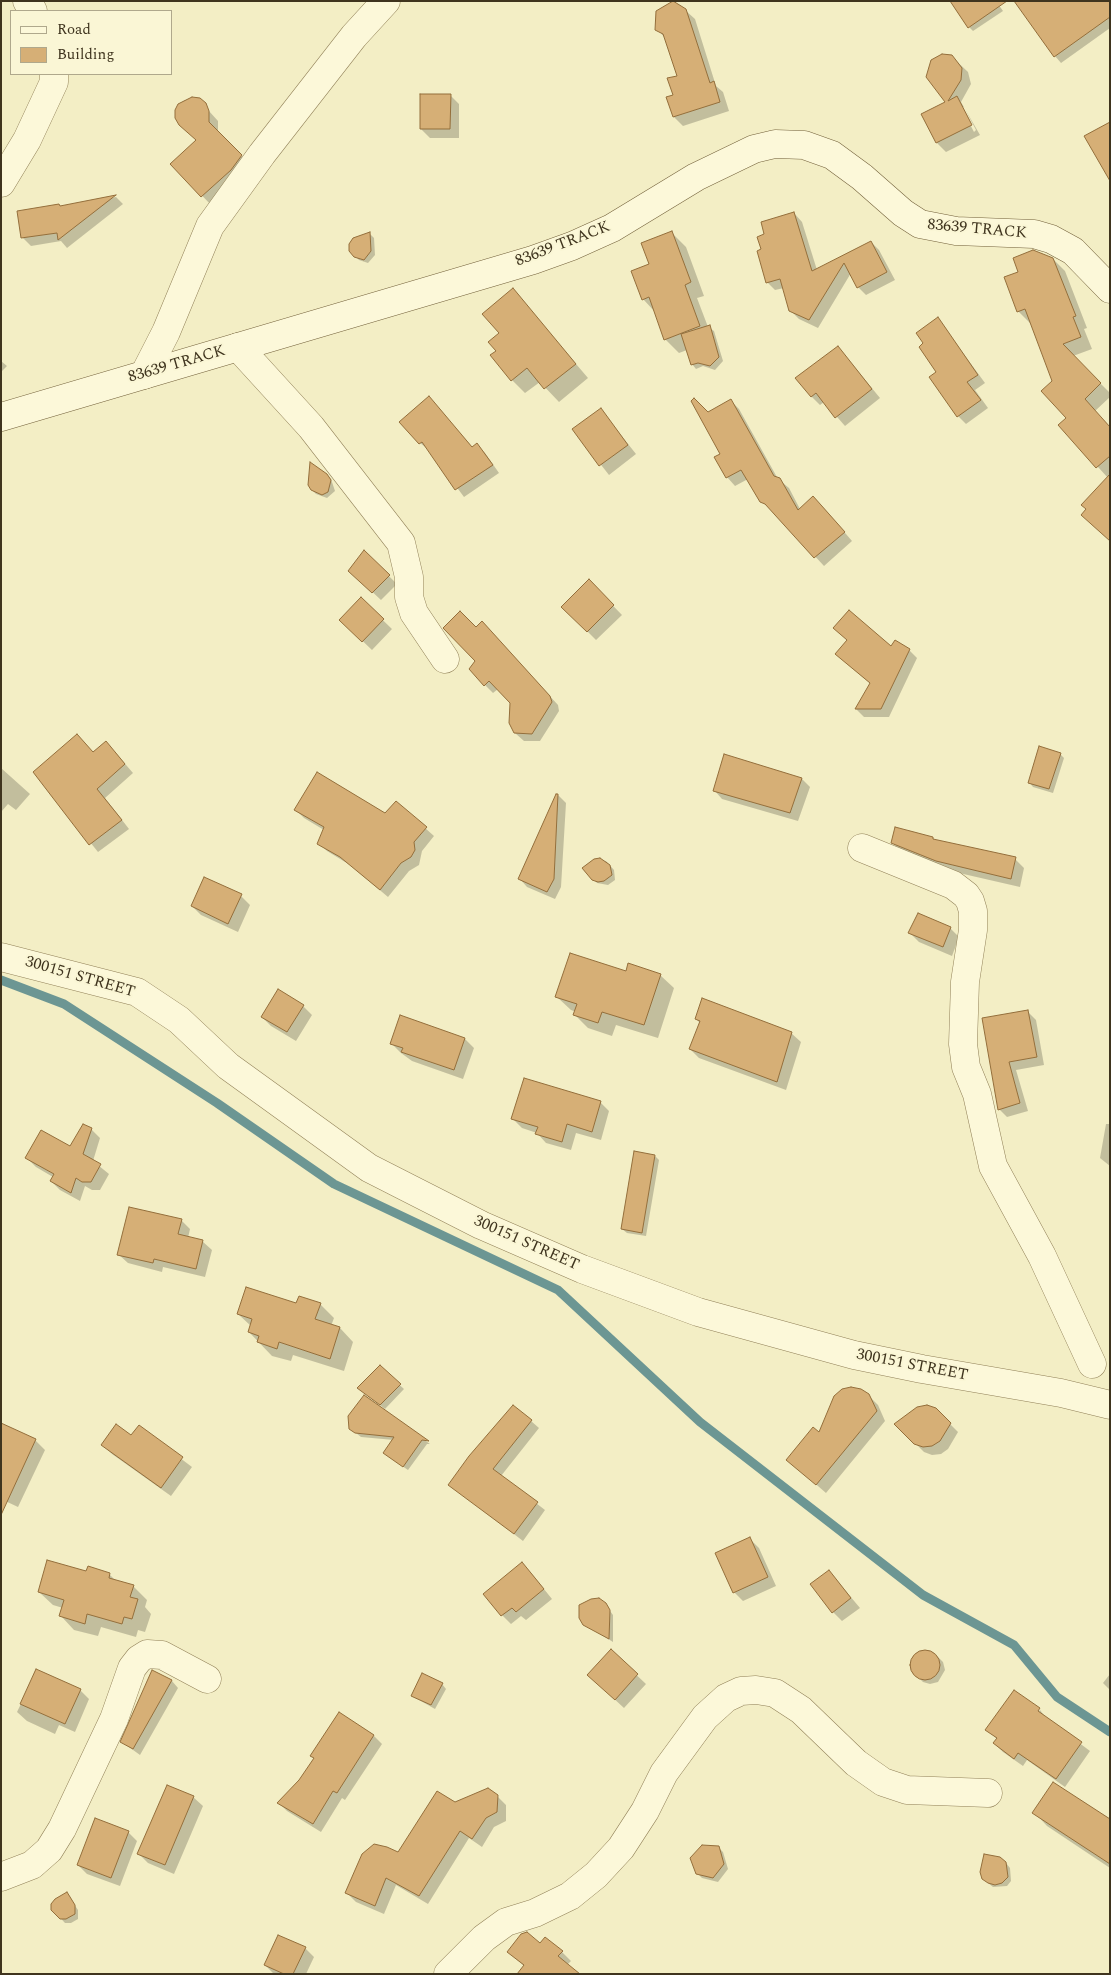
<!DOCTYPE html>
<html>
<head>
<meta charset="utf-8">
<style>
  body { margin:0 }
  #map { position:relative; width:1111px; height:1975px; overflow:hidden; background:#f3eec5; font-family:Spectral,serif }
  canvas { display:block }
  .frame { position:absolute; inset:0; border:2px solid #3f341e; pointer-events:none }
  .legend { position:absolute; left:10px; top:10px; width:162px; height:65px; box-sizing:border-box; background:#faf6d5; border:1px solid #afa88c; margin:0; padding:6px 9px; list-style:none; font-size:15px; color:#3f341e }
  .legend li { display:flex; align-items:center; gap:10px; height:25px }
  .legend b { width:25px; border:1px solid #afa88c }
</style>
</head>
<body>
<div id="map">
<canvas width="1111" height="1975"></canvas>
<div class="frame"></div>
<ul class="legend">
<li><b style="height:6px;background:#fcf8d9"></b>Road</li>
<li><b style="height:14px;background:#d6af76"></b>Building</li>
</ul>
</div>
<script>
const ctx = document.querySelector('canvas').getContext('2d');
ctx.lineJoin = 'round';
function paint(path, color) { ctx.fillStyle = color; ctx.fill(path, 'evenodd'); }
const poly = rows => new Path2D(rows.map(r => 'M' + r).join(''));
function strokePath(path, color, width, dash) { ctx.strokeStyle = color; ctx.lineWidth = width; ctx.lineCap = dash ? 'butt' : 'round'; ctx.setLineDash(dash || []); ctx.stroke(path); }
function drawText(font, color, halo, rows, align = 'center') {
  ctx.font = font + ' Spectral,serif'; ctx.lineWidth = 4; ctx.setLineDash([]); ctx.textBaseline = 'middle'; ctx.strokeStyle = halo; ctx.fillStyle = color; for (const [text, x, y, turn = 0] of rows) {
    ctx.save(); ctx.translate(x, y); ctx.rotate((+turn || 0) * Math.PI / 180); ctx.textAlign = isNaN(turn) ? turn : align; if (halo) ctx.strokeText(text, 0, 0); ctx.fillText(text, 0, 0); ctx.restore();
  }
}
paint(poly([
  [996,1,1003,11,973,31,969,27],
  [1110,1,1110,28,1061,63,1055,56],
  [685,10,695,19,716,86,723,92,729,111,683,126,674,117,667,98,674,96,678,76,666,39,657,29],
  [951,56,968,72,971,84,961,102,980,135,946,152,937,143,923,115,947,102,928,77,929,66,936,57],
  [961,107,964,107,976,130,974,132],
  [450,95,459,104,459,138,430,138,421,129],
  [185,100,199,100,218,121,218,132,250,165,211,205,172,164,197,140,179,104],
  [116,197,123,204,67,248,61,241,31,246,23,238,61,207],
  [794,213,802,222,817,270,871,242,879,250,895,280,866,295,858,287,851,273,818,328,799,319,790,310,784,288,775,290,767,282,762,250,766,235],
  [672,233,686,247,704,296,697,298,708,327,714,331,723,361,715,370,703,366,696,369,692,364,687,350,679,353,665,339,655,312,643,299,651,265],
  [370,234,374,238,375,255,368,263,359,260,355,256],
  [1053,259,1065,271,1087,328,1084,329,1092,349,1073,356,1110,393,1110,397,1095,411,1110,428,1110,478,1108,478,1060,425,1068,418,1032,322,1030,323,1018,311],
  [513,290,588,378,559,402,540,382,525,393,512,380,497,351],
  [938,319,985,383,975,390,988,408,966,424,958,416,938,372],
  [838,347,880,398,845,426,824,402,820,405,811,396],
  [1,361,7,366,1,372],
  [731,401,739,409,778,479,789,488,800,509,822,506,852,541,824,566,774,512,761,501,748,479,735,486,727,477,708,413],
  [436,406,473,448,477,445,485,453,499,473,464,497,429,450,420,443,401,422],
  [601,410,636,454,609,475,573,429],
  [327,475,331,479,335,491,327,498,316,494,312,490],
  [364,552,397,584,381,600,350,571],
  [589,581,622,615,596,640,563,607],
  [361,599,392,629,372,650,350,629],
  [476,629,490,631,558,705,559,711,540,741,524,741,515,733,511,703,498,689,493,693,485,685,477,661],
  [892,648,909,650,917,658,889,717,864,717,856,709,871,684,845,662],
  [114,751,133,773,105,798,129,829,98,852,34,772],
  [1060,754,1064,758,1053,793,1033,787,1029,782],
  [724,756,802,779,810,787,798,821,722,799,714,790],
  [1,768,30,794,16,810,8,804,1,812],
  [558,795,566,803,561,887,555,899,527,887,520,879],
  [396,802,434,836,422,851,419,865,409,871,388,897,350,865,327,851,319,843,324,830,304,818,296,810,386,815],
  [933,838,935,841,1015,859,1024,868,1020,887,946,870,901,852,892,842],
  [595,860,606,861,614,870,615,880,608,885,597,883,593,879],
  [241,896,250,905,238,932,201,915,192,906],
  [950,928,959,937,952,956,919,942,910,933],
  [626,973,660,975,674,988,658,1038,616,1025,612,1036,588,1028,575,1015,576,1012,571,1010,557,997],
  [303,1006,312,1015,296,1041,271,1026,262,1017],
  [1028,1012,1036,1020,1044,1065,1016,1070,1028,1111,1007,1117,999,1109,983,1020],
  [401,1017,465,1039,474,1048,463,1079,412,1061,401,1053,391,1043],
  [696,1019,791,1033,801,1042,786,1090,699,1058,690,1049,700,1023],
  [600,1102,609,1111,601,1140,576,1133,571,1150,546,1143,537,1133,522,1128,513,1119],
  [1106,1124,1110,1124,1110,1166,1100,1158],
  [91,1129,100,1138,93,1161,109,1174,100,1190,92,1190,85,1186,80,1201,60,1190,51,1181,53,1177,36,1167,27,1158,70,1148],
  [655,1156,659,1160,646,1236,627,1233,622,1229],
  [181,1220,190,1229,188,1238,202,1241,212,1250,205,1277,163,1267,162,1272,128,1263,118,1254],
  [297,1304,320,1304,334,1318,331,1326,340,1328,353,1342,344,1371,293,1355,291,1361,272,1356,249,1332,251,1326,238,1314],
  [380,1367,404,1389,385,1409,363,1392],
  [868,1395,878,1405,885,1421,826,1493,788,1460],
  [364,1397,430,1444,427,1444,408,1470,389,1457,394,1440,361,1437,351,1429],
  [935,1409,958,1432,948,1449,941,1454,932,1455,924,1452,896,1424],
  [531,1421,539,1428,501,1476,545,1510,523,1541,450,1485],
  [6,1427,35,1440,45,1450,18,1507,1,1499],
  [139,1427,192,1467,171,1496,112,1454,103,1445,131,1437],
  [750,1539,759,1548,776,1586,743,1601,734,1592],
  [829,1571,860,1608,842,1621,833,1612],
  [87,1573,109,1574,117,1582,133,1586,147,1600,145,1607,151,1614,145,1632,138,1630,136,1637,101,1627,98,1636,74,1630,61,1616,63,1608,53,1605,39,1592],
  [531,1573,552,1599,526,1620,521,1616,511,1624,502,1615],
  [605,1604,613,1615,613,1642,584,1624],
  [925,1650,933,1652,943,1662,945,1670,938,1682,930,1684,923,1682,913,1672,911,1664,913,1657,918,1652],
  [611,1651,646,1684,624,1708,598,1684],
  [37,1671,80,1690,89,1699,75,1732,59,1725,55,1734,27,1721,17,1712],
  [152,1672,172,1681,178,1688,140,1755,122,1742],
  [1110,1674,1110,1690,1103,1683],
  [442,1684,446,1689,435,1709,412,1696],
  [1040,1710,1046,1718,1090,1751,1065,1787,1027,1760,1023,1766,1003,1752,994,1743,997,1739,987,1730,1035,1717],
  [374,1736,382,1744,345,1800,342,1798,321,1832,287,1811,279,1803],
  [167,1786,193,1797,203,1806,174,1874,148,1863,139,1854],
  [497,1796,506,1805,506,1821,494,1827,482,1847,469,1838,428,1904,396,1885,384,1914,356,1902,347,1893,398,1854,455,1803],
  [1034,1812,1110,1820,1110,1868,1047,1826],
  [128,1832,137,1841,120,1886,87,1874,78,1865],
  [718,1847,723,1852,728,1869,718,1882,702,1878,697,1873],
  [1006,1863,1010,1868,1011,1881,1007,1886,993,1887,988,1883],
  [67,1894,78,1910,78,1919,71,1923,65,1923,53,1910],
  [541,1945,562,1952,571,1961,567,1965,524,1966,508,1952],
  [305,1948,314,1957,306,1974,274,1974,265,1965]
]), '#0003');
strokePath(poly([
  [1,980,64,1004,217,1103,334,1184,558,1290,700,1422,923,1595,1014,1645,1057,1697,1110,1732]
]), '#6c9693', 9);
const building = poly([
  [673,1,686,9,710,83,714,81,720,102,673,117,666,97,673,95,667,78,677,76,663,34,655,30,656,11,673,1],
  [950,1,1007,1,968,28,950,1],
  [1014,1,1110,1,1110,17,1054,57,1014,1],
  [942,54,952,55,962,68,961,80,948,101,957,96,972,125,936,143,921,114,945,102,926,77,931,60,942,54],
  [420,94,451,94,450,129,420,129,420,94],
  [192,97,200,98,206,103,209,111,209,122,242,155,231,170,201,197,170,164,196,140,179,125,175,118,175,110,178,104,192,97],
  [1110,122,1110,181,1084,136,1110,122],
  [116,195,58,240,57,233,21,238,17,211,59,204,60,206,116,195],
  [794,212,812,271,871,241,887,272,857,288,844,263,809,320,789,311,780,279,766,283,757,251,761,249,757,237,764,234,761,222,794,212],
  [672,231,691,282,685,285,700,326,664,340,649,297,642,300,631,271,649,264,641,243,672,231],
  [370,232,371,251,364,260,354,257,349,251,349,244,353,238,370,232],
  [1033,250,1053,258,1076,316,1073,317,1081,337,1063,344,1101,383,1085,399,1110,427,1110,456,1096,468,1058,425,1066,418,1041,391,1052,381,1025,309,1017,312,1004,277,1018,272,1013,258,1033,250],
  [513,288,576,364,544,389,527,368,511,381,490,355,496,351,488,342,499,333,482,314,513,288],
  [938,317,978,375,967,382,981,400,957,417,929,377,936,372,919,347,923,343,916,333,938,317],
  [710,325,719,357,710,366,698,363,691,365,681,334,710,325],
  [838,346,872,389,835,418,816,393,811,397,795,378,838,346],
  [429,396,472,447,477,443,493,465,455,490,422,442,419,444,399,422,429,396],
  [694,398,708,412,731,399,774,476,780,478,798,510,813,496,845,532,814,558,765,504,760,502,741,470,726,478,714,457,720,454,691,401,694,398],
  [601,408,628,445,599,466,572,429,601,408],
  [310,462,327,474,331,480,328,492,322,495,311,490,308,485,310,462],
  [1110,474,1110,541,1081,515,1086,509,1081,505,1110,474],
  [364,550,390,575,372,593,348,571,364,550],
  [589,579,614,605,587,632,561,607,589,579],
  [361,597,384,619,362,642,339,620,361,597],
  [849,610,891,646,895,640,910,649,881,709,855,709,870,683,835,654,847,640,833,628,849,610],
  [460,611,476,627,482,621,550,696,552,702,532,734,514,733,509,723,510,703,489,681,484,686,469,669,475,661,443,628,460,611],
  [77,734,93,752,106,741,125,764,97,789,122,820,89,845,33,772,77,734],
  [1039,746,1061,753,1049,789,1028,783,1039,746],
  [724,754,802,778,790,813,713,791,724,754],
  [317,772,385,813,396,801,427,827,414,842,415,850,411,857,401,863,380,890,340,857,317,844,324,827,294,810,317,772],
  [556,794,558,794,554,879,547,892,518,879,556,794],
  [895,827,933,837,933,839,1016,857,1011,879,936,861,891,843,895,827],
  [600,858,610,865,612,875,604,881,598,882,592,880,582,868,594,859,600,858],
  [204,877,242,894,228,924,191,906,204,877],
  [918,913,951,927,943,947,908,933,918,913],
  [570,953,626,971,628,963,661,974,644,1025,602,1012,598,1023,573,1015,577,1004,555,997,570,953],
  [278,989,304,1005,287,1032,261,1017,278,989],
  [702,998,792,1032,777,1082,689,1049,700,1021,695,1019,702,998],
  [1028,1010,1037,1057,1009,1062,1020,1103,998,1110,982,1018,1028,1010],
  [400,1015,465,1038,454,1070,401,1052,403,1048,390,1044,400,1015],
  [524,1078,601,1101,592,1132,567,1124,562,1142,535,1134,538,1127,511,1119,524,1078],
  [83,1124,92,1128,83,1154,101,1164,91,1182,82,1182,76,1178,71,1193,50,1181,54,1174,25,1158,41,1130,70,1146,83,1124],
  [634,1151,655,1155,642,1233,621,1229,634,1151],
  [129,1207,182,1219,178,1234,203,1240,196,1269,154,1259,153,1263,117,1255,129,1207],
  [246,1287,296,1303,299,1296,321,1303,315,1319,340,1327,330,1359,279,1342,277,1349,257,1342,259,1336,248,1332,252,1319,237,1314,246,1287],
  [380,1365,401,1384,380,1405,357,1388,380,1365],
  [851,1387,861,1389,869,1394,877,1411,816,1485,786,1460,813,1427,819,1432,834,1396,842,1389,851,1387],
  [364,1395,429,1441,422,1440,403,1467,383,1453,394,1437,355,1433,349,1429,348,1416,364,1395],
  [513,1405,532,1420,493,1469,538,1502,514,1534,448,1485,469,1456,513,1405],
  [927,1405,936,1408,951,1423,940,1441,932,1446,923,1447,914,1444,894,1424,917,1407,927,1405],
  [1,1423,36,1439,1,1515,1,1423],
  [116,1424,131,1435,139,1425,183,1457,161,1488,101,1445,116,1424],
  [750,1537,768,1577,733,1593,715,1553,750,1537],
  [47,1560,86,1571,88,1566,110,1573,109,1578,134,1585,130,1597,138,1599,132,1619,124,1617,122,1624,87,1614,85,1624,59,1616,64,1600,38,1592,47,1560],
  [522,1562,544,1589,516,1612,512,1608,501,1616,483,1594,522,1562],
  [829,1570,851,1598,832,1613,810,1584,829,1570],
  [599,1598,606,1603,610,1610,609,1639,583,1625,579,1618,579,1605,591,1599,599,1598],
  [611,1649,638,1674,615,1700,587,1675,611,1649],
  '910 1665a15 15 0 1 1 30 0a15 15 0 1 1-30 0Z',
  [36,1669,81,1689,65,1724,20,1704,36,1669],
  [152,1670,172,1680,133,1749,120,1742,152,1670],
  [422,1673,443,1683,431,1705,411,1696,422,1673],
  [1014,1690,1040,1708,1038,1711,1082,1742,1056,1779,1018,1753,1014,1759,993,1743,997,1738,985,1730,1014,1690],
  [339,1712,374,1735,337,1793,333,1791,313,1824,277,1803,299,1780,314,1758,310,1756,339,1712],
  [1053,1782,1110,1819,1110,1864,1032,1813,1053,1782],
  [167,1785,194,1796,165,1865,137,1854,167,1785],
  [488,1788,498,1795,497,1812,486,1818,472,1839,460,1831,419,1896,386,1878,375,1906,345,1893,362,1854,374,1844,387,1847,398,1852,437,1791,455,1802,488,1788],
  [95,1818,129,1831,111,1878,77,1865,95,1818],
  [702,1845,719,1846,724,1864,713,1878,696,1874,690,1858,702,1845],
  [984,1854,1000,1857,1006,1862,1008,1877,1002,1883,995,1885,988,1883,982,1879,980,1872,984,1854],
  [67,1892,75,1905,75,1914,66,1919,60,1919,51,1910,51,1904,55,1899,67,1892],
  [527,1932,540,1943,545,1937,563,1951,558,1956,580,1974,517,1974,524,1965,507,1952,521,1934,527,1932],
  [278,1935,306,1947,293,1974,284,1974,264,1965,278,1935]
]);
paint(building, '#d6af76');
strokePath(building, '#936e3b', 1);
const street = poly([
  [27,1,33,11],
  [1,183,27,140,54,82,54,74],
  [238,347,311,427,401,543,409,577,409,597,414,613,445,659],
  [144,375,166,332,210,226,262,154,354,36,386,1],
  [862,848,953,885,966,895,970,901,973,911,973,930,965,982,963,1044,966,1067,977,1094,993,1166,1042,1256,1092,1364],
  [1,957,137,992,179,1020,228,1066,369,1168,481,1225,582,1269,698,1312,854,1355,922,1369,1061,1393,1110,1405],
  [1,1877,32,1865,49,1850,62,1829,114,1719,132,1668,139,1659,147,1654,162,1655,207,1679],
  [448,1974,484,1938,506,1922,535,1913,570,1896,596,1875,621,1848,645,1811,664,1773,705,1717,726,1698,741,1691,756,1690,775,1693,801,1710,856,1763,883,1782,907,1790,988,1793]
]);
const secondary = poly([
  [1,417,533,260,572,246,612,228,696,177,754,149,775,144,804,145,832,155,862,177,903,213,920,224,956,231,1034,234,1051,239,1073,251,1110,289]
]);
strokePath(street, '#918058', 29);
strokePath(secondary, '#73613b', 29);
strokePath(street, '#fcf8d9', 28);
strokePath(secondary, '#fcf8d9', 28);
drawText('16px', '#3f341e', '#faf6d5', [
  ["83639 TRACK",977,230,5],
  ["83639 TRACK",563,245,-21],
  ["83639 TRACK",177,365,-16],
  ["300151 STREET",80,978,16],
  ["300151 STREET",526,1244,24],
  ["300151 STREET",912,1366,11]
]);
</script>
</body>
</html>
